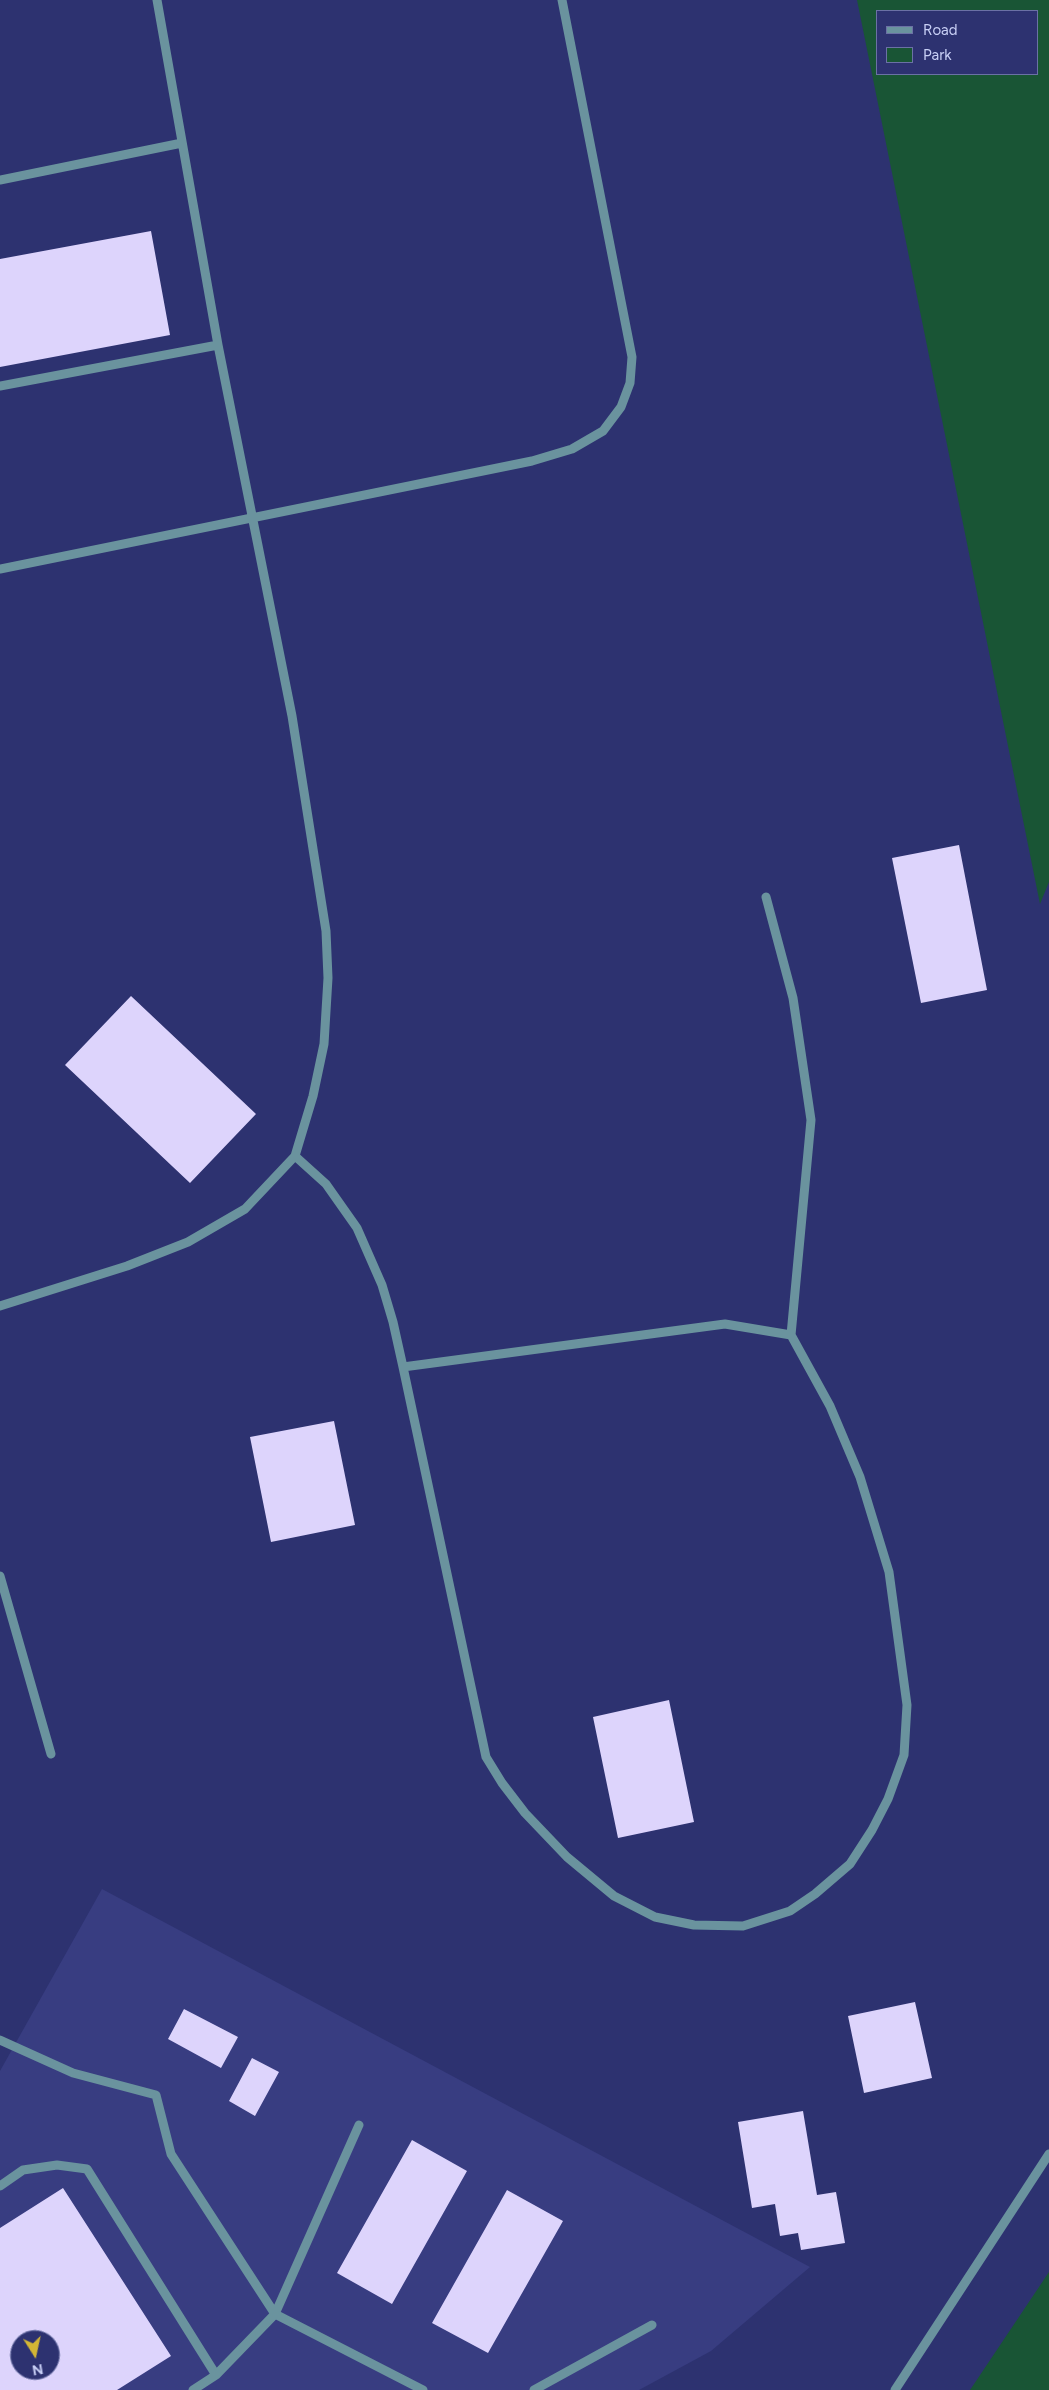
<!DOCTYPE html>
<html>
<head>
<meta charset="utf-8">
<style>
  body { margin:0 }
  #map { position:relative; width:1049px; height:2390px; overflow:hidden; background:#2d3270; font-family:Figtree,sans-serif }
  canvas { display:block }
  .legend { position:absolute; left:876px; top:10px; width:162px; height:65px; box-sizing:border-box; background:#2d3270; border:1px solid #6b71a5; margin:0; padding:6px 9px; list-style:none; font-size:15px; color:#c8cff5 }
  .legend li { display:flex; align-items:center; gap:10px; height:25px }
  .legend b { width:25px; border:1px solid #6b71a5 }
  .north { position:absolute; left:10px; top:2330px; width:50px; height:50px; box-sizing:border-box; background:#2d3270; border:1px solid #6b71a5; border-radius:50%; rotate:170deg; font-size:14px; font-weight:700; line-height:20px; text-align:center; color:#c8cff5 }
  .north::after { content:''; display:block; margin:auto; width:18px; height:22px; background:#d3b635; clip-path:polygon(50% 0,100% 100%,50% 72%,0 100%) }
</style>
</head>
<body>
<div id="map">
<canvas width="1049" height="2390"></canvas>
<ul class="legend">
<li><b style="height:6px;background:#6a939e"></b>Road</li>
<li><b style="height:14px;background:#195535"></b>Park</li>
</ul>
<div class="north">N</div>
</div>
<script>
const ctx = document.querySelector('canvas').getContext('2d');
ctx.lineJoin = 'round';
function paint(path, color) { ctx.fillStyle = color; ctx.fill(path, 'evenodd'); }
const poly = rows => new Path2D(rows.map(r => 'M' + r).join(''));
function strokePath(path, color, width, dash) { ctx.strokeStyle = color; ctx.lineWidth = width; ctx.lineCap = dash ? 'butt' : 'round'; ctx.setLineDash(dash || []); ctx.stroke(path); }
paint(poly([
  [102,1889,810,2267,711,2351,639,2390,0,2390,0,2071],
  [20,2340,50,2340,50,2370,20,2370]
]), '#383d81');
paint(poly([
  [857,0,1049,0,1049,882,1040,904],
  [878,11,1038,11,1038,74,878,74],
  [1049,2272,1049,2390,970,2390]
]), '#195535');
paint(poly([
  [151,231,170,335,0,367,0,259],
  [959,845,987,990,921,1003,892,858],
  [131,996,256,1114,190,1183,65,1065],
  [334,1421,355,1525,271,1542,250,1437],
  [669,1700,694,1822,618,1838,593,1717],
  [915,2002,932,2078,864,2093,848,2016],
  [184,2009,238,2037,221,2068,168,2039],
  [252,2058,279,2072,255,2116,229,2101],
  [803,2111,817,2195,836,2192,845,2243,801,2250,798,2233,780,2236,775,2204,752,2208,738,2122],
  [412,2140,467,2171,392,2304,337,2273],
  [63,2188,171,2356,117,2390,0,2390,0,2228],
  [20,2340,50,2340,50,2370,20,2370],
  [507,2190,563,2221,488,2353,432,2323]
]), '#ddd4fc');
strokePath(poly([
  [0,180,182,143],
  [0,386,218,345],
  [0,569,532,461,572,449,603,431,621,407,630,383,632,357,562,0],
  [766,897,793,998,811,1120,791,1335],
  [295,1156,326,1184,357,1228,382,1285,393,1322,403,1367,486,1757,502,1783,525,1813,567,1857,614,1896,655,1917,694,1925,743,1926,790,1911,815,1894,850,1864,872,1830,888,1799,904,1755,907,1705,889,1572,860,1477,830,1406,791,1335,725,1324,403,1367],
  [0,1306,127,1266,188,1242,245,1209,295,1156,313,1096,324,1044,328,978,326,931,292,716,218,345,157,0],
  [0,1576,51,1754],
  [0,2040,73,2073,156,2095,171,2154,275,2314],
  [0,2186,23,2170,57,2165,87,2169,216,2375],
  [275,2314,359,2125],
  [193,2390,216,2375,275,2314,423,2390],
  [534,2390,652,2325],
  [895,2390,1049,2154]
]), '#6a939e', 9);
</script>
</body>
</html>
